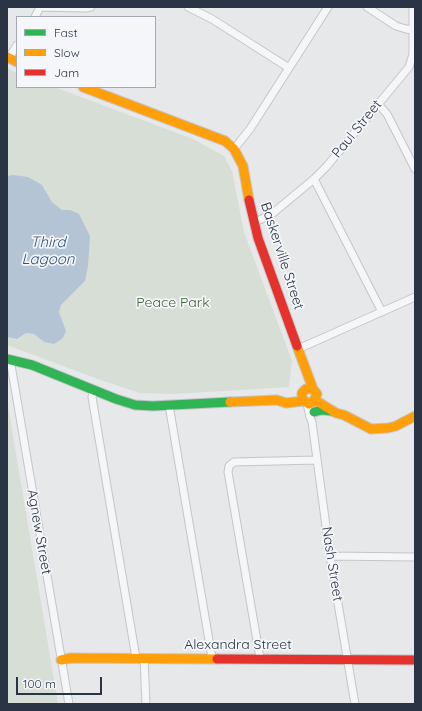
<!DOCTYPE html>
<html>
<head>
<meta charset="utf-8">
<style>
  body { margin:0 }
  #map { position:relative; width:422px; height:711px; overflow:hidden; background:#e6e8ea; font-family:Quicksand,sans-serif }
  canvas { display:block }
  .frame { position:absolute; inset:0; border:8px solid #2b3445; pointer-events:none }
  .legend { position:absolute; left:16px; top:16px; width:140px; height:72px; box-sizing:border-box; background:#f4f6f9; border:1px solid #a4a8b1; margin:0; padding:5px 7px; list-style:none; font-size:12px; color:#2b3445 }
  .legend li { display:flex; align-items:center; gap:8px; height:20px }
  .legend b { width:20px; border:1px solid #a4a8b1 }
  .scale { position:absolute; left:16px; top:677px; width:86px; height:18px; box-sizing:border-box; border:2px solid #2b3445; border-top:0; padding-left:5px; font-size:12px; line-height:14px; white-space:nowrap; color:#2b3445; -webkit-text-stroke:3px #f4f6f9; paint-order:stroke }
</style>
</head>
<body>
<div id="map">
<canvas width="422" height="711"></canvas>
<div class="frame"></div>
<ul class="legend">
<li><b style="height:5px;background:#30b455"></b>Fast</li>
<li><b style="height:5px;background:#ff9f0a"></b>Slow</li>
<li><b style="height:5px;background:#e5322d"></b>Jam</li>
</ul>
<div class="scale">100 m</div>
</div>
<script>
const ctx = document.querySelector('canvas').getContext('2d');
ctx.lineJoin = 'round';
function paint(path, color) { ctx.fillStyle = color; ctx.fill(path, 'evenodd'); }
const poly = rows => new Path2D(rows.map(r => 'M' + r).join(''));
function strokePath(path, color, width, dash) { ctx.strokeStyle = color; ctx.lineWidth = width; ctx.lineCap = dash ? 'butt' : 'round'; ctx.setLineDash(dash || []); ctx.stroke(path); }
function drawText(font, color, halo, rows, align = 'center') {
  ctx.font = font + ' Quicksand,sans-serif'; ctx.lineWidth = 3.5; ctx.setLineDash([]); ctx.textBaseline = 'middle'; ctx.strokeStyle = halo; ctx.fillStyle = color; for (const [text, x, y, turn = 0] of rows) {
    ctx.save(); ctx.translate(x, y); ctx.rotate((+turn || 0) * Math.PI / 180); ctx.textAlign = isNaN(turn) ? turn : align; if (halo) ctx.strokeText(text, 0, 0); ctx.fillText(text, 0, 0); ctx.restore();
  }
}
paint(poly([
  [7,68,17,73,17,87,54,87,193,139,224,156,232,171,244,232,292,361,289,387,174,394,140,393,98,379,7,345,7,337,17,339,26,333,34,334,44,342,66,331,59,312,61,304,85,281,70,210,62,210,52,202,42,185,13,175,7,176],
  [7,400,58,704,7,704]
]), '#d6ded6');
paint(poly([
  [13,175,28,177,42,185,52,202,62,210,70,210,79,214,90,236,88,266,85,281,61,305,59,312,66,331,63,338,54,344,44,342,34,334,26,333,17,339,7,337,7,176]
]), '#b4c4d5');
const street = poly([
  [42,7,86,8,91,7],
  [188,7,212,19,289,68],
  [367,7,396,26,406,29,413,30],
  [35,17,40,7],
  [9,58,17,45],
  [378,104,387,114,415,169],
  [234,149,250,129,328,7],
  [314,179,382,312],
  [254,223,273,213,314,179,327,166,409,67,413,54,413,7],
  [298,349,415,297],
  [10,359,69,704],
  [94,390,92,397,136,658],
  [307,403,310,417,312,422,330,556,355,704],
  [169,405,212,658],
  [330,556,415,557],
  [144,658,146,704],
  [260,658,228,472,229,466,234,462,316,460]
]);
const fast = poly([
  [7,359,32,365,116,399,135,405,153,406,230,402],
  [314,412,322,410,332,411]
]);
const slow = poly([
  [7,57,17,62],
  [83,87,225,141,234,149,243,166,249,200],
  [297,346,313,389,317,394,313,402,309,404,302,399,302,393,306,389,313,389],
  [315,400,336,413,344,415,371,429,388,428,396,426,415,416],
  [230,402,277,400,286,403,303,401],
  [61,660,71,658,217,659]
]);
const jam = poly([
  [249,200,258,238,297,346],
  [217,659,415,660]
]);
strokePath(street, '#c4c6c8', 9);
strokePath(fast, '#c4c6c8', 11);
strokePath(slow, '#c4c6c8', 11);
strokePath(jam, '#c4c6c8', 11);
strokePath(street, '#f5f6f7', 7);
strokePath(fast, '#30b455', 9);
strokePath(slow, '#ff9f0a', 9);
strokePath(jam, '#e5322d', 9);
drawText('14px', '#2b3445', '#f4f6f9', [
  ["Paul Street",357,129,-51],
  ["Baskerville Street",282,256,72],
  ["Agnew Street",39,532,80],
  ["Nash Street",332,564,81],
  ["Alexandra Street",238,645]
]);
drawText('14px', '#3f6138', '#f4f6f9', [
  ["Peace Park",173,303]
]);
drawText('italic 15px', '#34527a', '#f4f6f9', [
  ["Third",48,242],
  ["Lagoon",48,259]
]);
</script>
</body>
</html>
